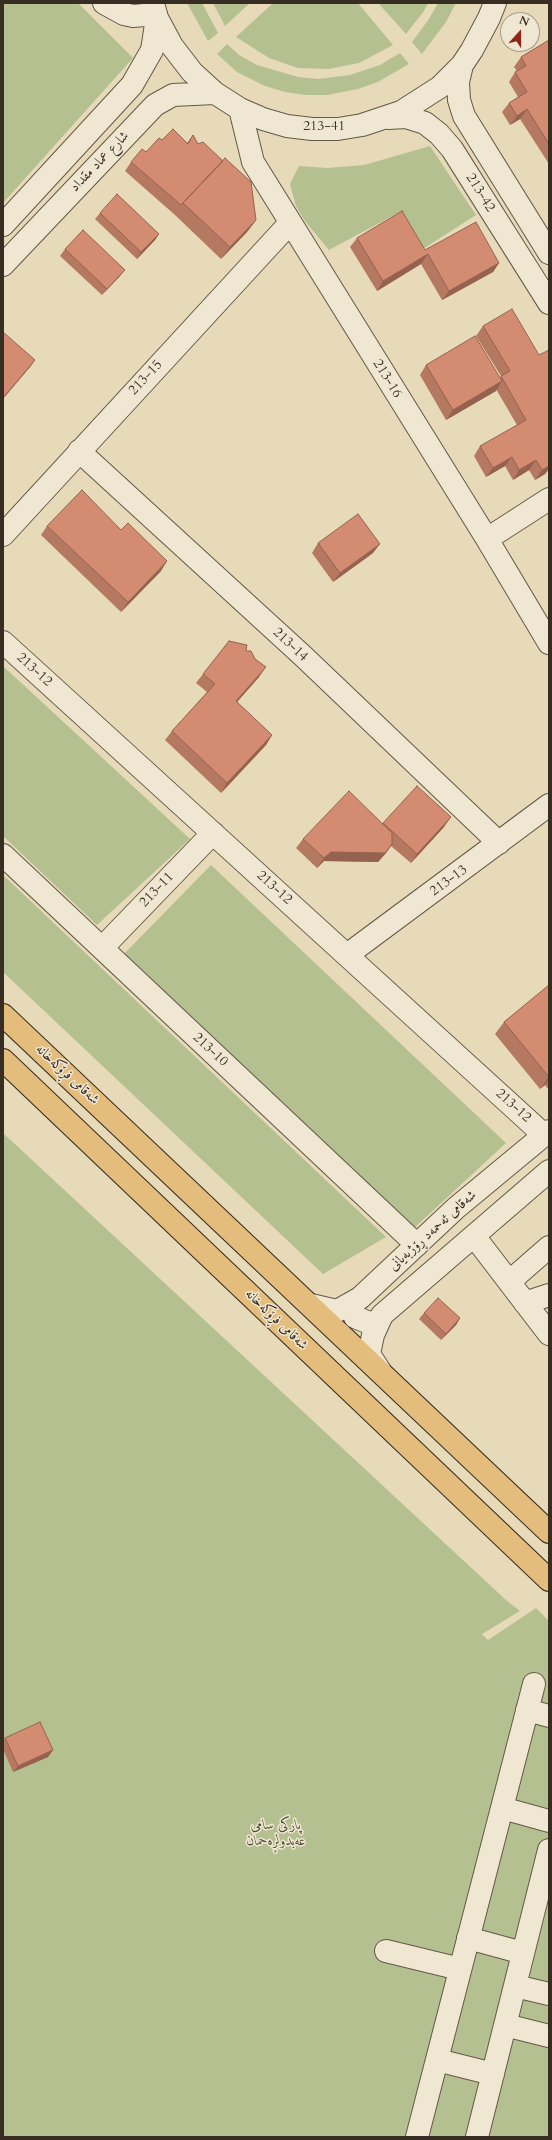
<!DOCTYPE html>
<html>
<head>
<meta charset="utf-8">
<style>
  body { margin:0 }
  #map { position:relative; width:552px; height:2140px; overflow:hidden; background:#e7dab9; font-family:Cardo,serif }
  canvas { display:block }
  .frame { position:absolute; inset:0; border:4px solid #372d22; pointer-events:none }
  .north { position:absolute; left:500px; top:12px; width:40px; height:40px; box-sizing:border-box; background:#efe7d2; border:1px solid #a59d8c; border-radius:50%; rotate:21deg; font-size:11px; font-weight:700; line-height:16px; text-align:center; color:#372d22 }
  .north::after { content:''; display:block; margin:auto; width:14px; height:18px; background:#8f2418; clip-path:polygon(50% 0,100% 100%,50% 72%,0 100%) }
</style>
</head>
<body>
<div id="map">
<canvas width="552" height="2140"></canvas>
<div class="frame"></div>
<div class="north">N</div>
</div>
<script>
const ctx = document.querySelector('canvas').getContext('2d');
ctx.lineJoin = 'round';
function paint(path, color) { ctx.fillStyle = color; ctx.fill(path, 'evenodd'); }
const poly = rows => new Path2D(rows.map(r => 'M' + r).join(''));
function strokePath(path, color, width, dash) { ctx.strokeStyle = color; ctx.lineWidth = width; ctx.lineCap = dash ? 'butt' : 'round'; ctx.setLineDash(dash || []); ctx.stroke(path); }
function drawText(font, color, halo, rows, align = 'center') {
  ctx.font = font + ' Cardo,Amiri,serif'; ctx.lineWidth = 3; ctx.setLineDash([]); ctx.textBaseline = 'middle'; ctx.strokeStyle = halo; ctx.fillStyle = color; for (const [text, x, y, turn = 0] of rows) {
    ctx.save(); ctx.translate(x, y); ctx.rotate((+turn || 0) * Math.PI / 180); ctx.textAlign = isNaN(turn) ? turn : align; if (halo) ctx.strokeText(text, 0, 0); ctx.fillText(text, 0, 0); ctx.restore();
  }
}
paint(poly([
  [3,3,78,3,133,58,3,203],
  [187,3,202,3,218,33,208,41],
  [213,3,250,3,225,26],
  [273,3,358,3,393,45,359,63,329,69,298,68,269,58,236,37],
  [378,3,428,3,424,11,406,34],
  [438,3,456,3,446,22,422,54,412,42,429,19],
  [227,44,239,55,257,65,298,77,318,79,350,75,380,65,400,53,409,64,378,82,358,89,327,95,306,95,285,92,265,86,237,72,217,54],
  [430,146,476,215,420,251,398,213,329,250,304,220,296,206,290,184,299,166,327,168,364,165],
  [3,666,190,839,97,925,3,836],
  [211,865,506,1143,413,1229,124,954],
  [3,875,386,1237,323,1274,3,972],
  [3,1133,506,1600,520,1611,482,1634,488,1640,536,1608,549,1621,549,2137,3,2137]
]), '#b4c090');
const minor = poly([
  [104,3,124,14,133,16,156,14],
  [153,3,157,18,172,46,192,72,215,93,240,109,263,119,287,126,312,129,338,129,362,125,401,112,440,87,462,65,472,50,489,18,495,3],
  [462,65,458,82,459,100,464,116,549,253],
  [240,109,253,162,487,539,549,643],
  [388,118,406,117,425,123,439,134,452,149,549,303],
  [3,225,132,85,152,50,157,18],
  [3,265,155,105,173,95,215,93],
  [79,451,303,656,499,843],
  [3,535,290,223],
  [487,539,549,499],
  [3,642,544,1135],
  [3,855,417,1245],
  [102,948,213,833],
  [347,955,549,805],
  [474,1236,549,1334],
  [509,1282,549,1247],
  [355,1301,353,1308,355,1317,367,1322,377,1323],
  [525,1303,549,1295],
  [311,1305,337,1311,360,1298,456,1208,549,1131],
  [380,1371,369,1354,373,1335,382,1315,549,1171],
  [527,1710,549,1716],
  [502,1808,549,1821],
  [468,1938,523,1953],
  [386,1951,460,1969],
  [515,1986,549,1994],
  [505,2025,549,2036],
  [437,2060,493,2074],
  [417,2137,534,1684],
  [477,2137,549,1850]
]);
const major = poly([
  [3,1015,549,1532],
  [3,1060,549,1580]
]);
strokePath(minor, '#635848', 24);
strokePath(major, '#372d22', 24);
strokePath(minor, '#efe7d2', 22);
strokePath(major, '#e4bd7c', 22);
paint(poly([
  [549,40,549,164,520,119,510,125,502,112,509,103,518,97,509,82,515,72,517,71,514,67,521,57],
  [193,135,198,144,256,220,247,232,221,259,175,215,125,171,131,162,162,140,187,143],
  [100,213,159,234,155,240,137,259,95,219],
  [357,238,425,250,499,263,493,272,442,300,421,264,377,291,350,247],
  [65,249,120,276,102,295,60,256],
  [483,326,539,355,549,350,549,469,545,474,535,480,529,470,513,480,505,466,486,477,474,456,480,446,517,425,496,389,496,391,446,420,420,375,426,365,500,378,501,376,476,336],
  [47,526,161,571,121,612,41,535],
  [318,543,373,553,333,582,312,553],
  [246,651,259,677,237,702,272,735,266,745,221,793,165,740,172,731,207,692,196,683,203,674],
  [383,823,444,827,411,863,391,846,386,853,378,862,324,861,317,868,296,848,303,839,382,824],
  [549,985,549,1090,545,1085,540,1089,495,1034,504,1022],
  [424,1313,460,1318,456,1325,441,1340,419,1319],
  [5,1738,53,1750,48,1757,13,1772,3,1749,3,1741]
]), '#b57861');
paint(poly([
  [527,109,520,119,510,125,517,116],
  [256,220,247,232,221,259,230,247],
  [159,234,155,240,137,259,141,252],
  [428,254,421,264,377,291,383,281],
  [499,263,493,272,442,300,449,291],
  [125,270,120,276,102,295,107,289],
  [35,360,31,366,3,399,3,398],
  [502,381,496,391,446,420,453,410],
  [512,457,505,466,486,477,493,468],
  [536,460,529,470,513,480,519,470],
  [549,466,549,469,545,474,535,480,542,470],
  [380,544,373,553,333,582,340,573],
  [167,561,161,571,121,612,128,602],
  [266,667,259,677,229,711,236,701],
  [272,735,266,745,221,793,227,783],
  [451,817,444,827,411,863,417,854],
  [392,844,386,853,378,862,324,861,317,868,324,858,331,852],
  [549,1077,549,1079,545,1085,540,1089],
  [460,1318,456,1325,441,1340,446,1334],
  [53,1750,48,1757,13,1772,18,1766]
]), '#94624f');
const building = poly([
  [549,40,549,144,527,109,517,116,509,103,527,92,515,72,526,66,521,57,549,40],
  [173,129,188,144,193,135,198,144,203,142,223,161,181,205,131,162,142,149,146,152,159,138,162,140,173,129],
  [225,158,251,182,256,220,230,247,183,203,225,158],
  [117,194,159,234,141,252,100,213,117,194],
  [402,211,425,250,476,222,499,263,449,291,428,254,383,281,357,238,402,211],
  [83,230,125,270,107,289,65,249,83,230],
  [512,309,539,355,549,350,549,466,542,470,536,460,519,470,512,457,493,468,480,446,526,420,501,376,510,371,483,326,512,309],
  [3,332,35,360,3,398,3,332],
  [475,336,502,381,453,410,426,365,475,336],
  [82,490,121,530,128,523,167,561,128,602,47,526,82,490],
  [358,514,380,544,340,573,318,543,358,514],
  [229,641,247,645,246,651,251,651,255,659,266,667,236,701,272,735,227,783,172,731,215,684,203,674,229,641],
  [417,786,451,817,417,854,383,823,417,786],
  [349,791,392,833,392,844,385,853,331,852,324,858,303,839,349,791],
  [549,985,549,1077,504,1022,549,985],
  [438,1298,460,1318,446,1334,424,1313,438,1298],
  [40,1722,53,1750,18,1766,5,1738,40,1722]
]);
paint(building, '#d38c71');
strokePath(building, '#94624f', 1);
drawText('14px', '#372d22', '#efe7d2', [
  ["213-41",324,127],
  ["شارع عماد مقداد",100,162,-46],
  ["213-42",480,193,58],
  ["213-15",146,378,-47],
  ["213-16",387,379,58],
  ["213-14",290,645,43],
  ["213-12",34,670,42],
  ["213-13",449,881,-36],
  ["213-12",274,888,42],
  ["213-11",157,890,-46],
  ["213-10",210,1050,43],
  ["شەقامی فڕۆکەخانە",67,1075,43],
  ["213-12",513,1106,42],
  ["شەقامی ئەحمەد ڕۆژبەیانی",433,1231,-42],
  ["شەقامی فڕۆکەخانە",276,1320,44]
]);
drawText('italic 14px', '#504a38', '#efe7d2', [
  ["پارکی سامی",276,1826],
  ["عەبدولڕەحمان",276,1842]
]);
</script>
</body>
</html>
